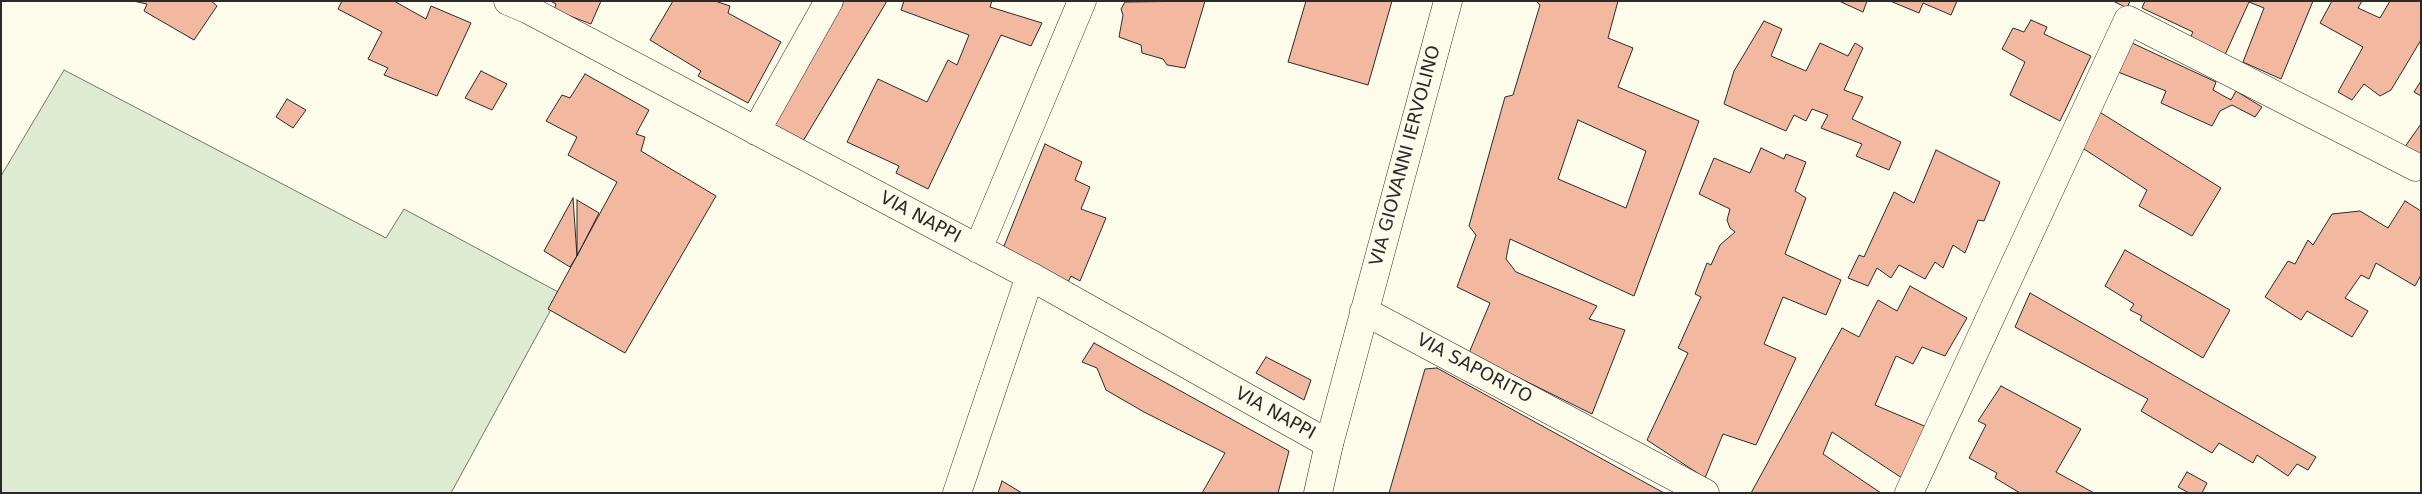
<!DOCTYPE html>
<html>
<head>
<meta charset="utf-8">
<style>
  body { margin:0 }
  #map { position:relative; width:2422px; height:494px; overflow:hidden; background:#fdfbea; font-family:"DejaVu Sans",sans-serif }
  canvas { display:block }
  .frame { position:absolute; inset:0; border:2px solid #2b2b2b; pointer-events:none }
</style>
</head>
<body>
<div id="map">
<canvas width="2422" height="494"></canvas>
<div class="frame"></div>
</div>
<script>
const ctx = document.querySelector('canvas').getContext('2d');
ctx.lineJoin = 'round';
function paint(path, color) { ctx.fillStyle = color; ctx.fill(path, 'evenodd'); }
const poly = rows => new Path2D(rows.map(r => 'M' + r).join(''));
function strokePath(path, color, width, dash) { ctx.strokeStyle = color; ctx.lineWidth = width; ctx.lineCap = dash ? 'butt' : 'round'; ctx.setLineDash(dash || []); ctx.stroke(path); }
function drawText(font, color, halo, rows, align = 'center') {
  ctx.font = font + ' "DejaVu Sans",sans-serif'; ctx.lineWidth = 4; ctx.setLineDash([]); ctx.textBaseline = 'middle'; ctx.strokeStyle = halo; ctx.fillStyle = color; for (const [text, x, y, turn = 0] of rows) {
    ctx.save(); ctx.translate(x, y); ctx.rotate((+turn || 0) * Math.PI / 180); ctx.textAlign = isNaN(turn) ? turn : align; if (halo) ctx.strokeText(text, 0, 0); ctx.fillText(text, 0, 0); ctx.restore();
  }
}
const green = poly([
  [64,70,386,238,404,209,560,293,451,493,1,493,1,176,64,70]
]);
paint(green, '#deebd1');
strokePath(green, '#74746e', 1);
const building = poly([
  [133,1,211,1,217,6,194,40,144,11,147,4,133,1],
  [342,1,394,1,426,19,431,6,471,23,437,96,384,75,388,68,368,59,382,32,338,9,342,1],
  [550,1,601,1,591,24,554,10,556,4,550,1],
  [673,1,715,1,730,6,728,13,781,42,748,103,698,76,701,71,650,40,673,1],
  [843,1,887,1,800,146,771,129,843,1],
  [904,1,992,1,990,7,1042,23,1031,46,1001,35,928,189,896,173,899,166,847,142,878,79,927,102,948,60,957,65,969,35,901,10,904,1],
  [1205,1,1185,68,1167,65,1163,59,1142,53,1141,45,1119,37,1123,15,1121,9,1125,2,1205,1],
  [1306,1,1392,1,1368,85,1288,62,1306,1],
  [1536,1,1618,1,1608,38,1633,48,1618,87,1699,121,1634,296,1510,239,1506,259,1516,272,1597,306,1589,319,1625,330,1592,414,1469,353,1490,303,1457,287,1476,235,1469,226,1505,97,1513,95,1540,5,1536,1],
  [1578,120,1646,151,1626,208,1558,179,1578,120],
  [1839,1,1867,1,1863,12,1839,1],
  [1890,1,1957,1,1951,15,1923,3,1919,13,1890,1],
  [2113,1,2130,1,2127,8,2113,1],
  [2145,1,2313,1,2281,79,2243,62,2264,8,2249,2,2224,57,2189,40,2193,32,2142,8,2145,1],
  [2332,1,2362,1,2358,8,2380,18,2390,1,2421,1,2421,40,2391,90,2380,96,2364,84,2352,100,2338,92,2363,47,2320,23,2332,1],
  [2031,20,2047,27,2044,34,2091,56,2060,121,2010,95,2025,62,2002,49,2013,28,2024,32,2031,20],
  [1764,21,1782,29,1771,56,1806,71,1820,43,1848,56,1855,43,1863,48,1844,90,1863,97,1852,119,1901,142,1889,170,1856,156,1862,144,1821,128,1828,115,1812,109,1806,121,1794,115,1786,131,1724,104,1734,71,1764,21],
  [2132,43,2216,82,2213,90,2231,100,2236,91,2262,107,2255,117,2232,105,2220,111,2212,126,2161,103,2166,91,2118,72,2132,43],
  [481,71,507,84,492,110,465,98,481,71],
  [585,74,649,110,636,134,645,137,641,151,716,196,625,353,548,309,617,182,568,155,577,137,546,121,562,95,570,98,585,74],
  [2421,81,2421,96,2414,92,2421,81],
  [287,99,306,110,293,128,276,117,287,99],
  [2098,111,2221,188,2192,236,2139,206,2147,190,2081,147,2098,111],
  [2421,124,2421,159,2404,148,2421,124],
  [1045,144,1082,162,1075,180,1090,187,1081,209,1106,218,1080,281,1071,276,1068,282,1002,251,1045,144],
  [1761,148,1784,159,1786,154,1806,162,1795,191,1806,198,1785,254,1841,280,1826,315,1783,297,1764,344,1796,358,1756,445,1723,434,1705,478,1647,440,1688,353,1678,348,1701,297,1695,294,1707,263,1711,265,1720,245,1735,232,1730,228,1727,220,1730,209,1699,194,1714,158,1750,173,1761,148],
  [1936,150,2000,182,1984,221,1978,220,1965,253,1953,245,1943,268,1935,262,1925,279,1899,265,1891,278,1877,268,1868,286,1848,278,1859,255,1864,257,1894,192,1914,203,1936,150],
  [573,198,577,256,570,267,544,251,573,198],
  [577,200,599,213,577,256,577,200],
  [2405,201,2421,211,2421,275,2415,286,2376,263,2369,279,2361,275,2345,298,2368,311,2352,337,2307,311,2301,320,2265,297,2288,261,2295,264,2308,240,2313,245,2332,214,2360,211,2388,228,2405,201],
  [2125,250,2230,310,2203,358,2140,320,2142,316,2130,310,2134,304,2105,286,2125,250],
  [1910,286,1967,318,1945,356,1922,347,1913,364,1896,356,1875,405,1929,428,1902,478,1832,432,1823,454,1881,493,1751,493,1842,328,1859,337,1878,300,1897,311,1910,286],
  [2030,293,2316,457,2308,470,2297,464,2288,476,2257,455,2253,463,2219,443,2212,453,2141,411,2148,399,2015,327,2030,293],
  [1094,343,1289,451,1278,493,1202,493,1225,453,1144,412,1106,390,1097,368,1082,362,1094,343],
  [1266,357,1311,380,1304,400,1256,373,1266,357],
  [1437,368,1664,493,1389,493,1425,369,1437,368],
  [2001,386,2081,429,2056,472,2094,493,2020,493,1995,478,1997,473,1969,458,1986,425,1978,421,2001,386],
  [2187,472,2207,483,2202,493,2189,493,2178,487,2187,472],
  [1002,481,1022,493,998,493,1002,481]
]);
paint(building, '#f2b8a0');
strokePath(building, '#2b2b2b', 1);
const street = poly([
  [508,1,527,9,1030,276,1329,444],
  [756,131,829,1],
  [978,249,1082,1],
  [957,493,1030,276],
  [1909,493,2128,20,2416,167]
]);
const secondary = poly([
  [1364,311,1705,493],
  [1318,493,1329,444,1448,1]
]);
strokePath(street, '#2b2b2b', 29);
strokePath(secondary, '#2b2b2b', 29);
strokePath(street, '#fdfbea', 28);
strokePath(secondary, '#fdfbea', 28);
drawText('18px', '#2b2b2b', '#fdfbea', [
  ["VIA GIOVANNI IERVOLINO",1406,156,-75],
  ["VIA NAPPI",920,218,28],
  ["VIA SAPORITO",1474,369,28],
  ["VIA NAPPI",1275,414,29]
]);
</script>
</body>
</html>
